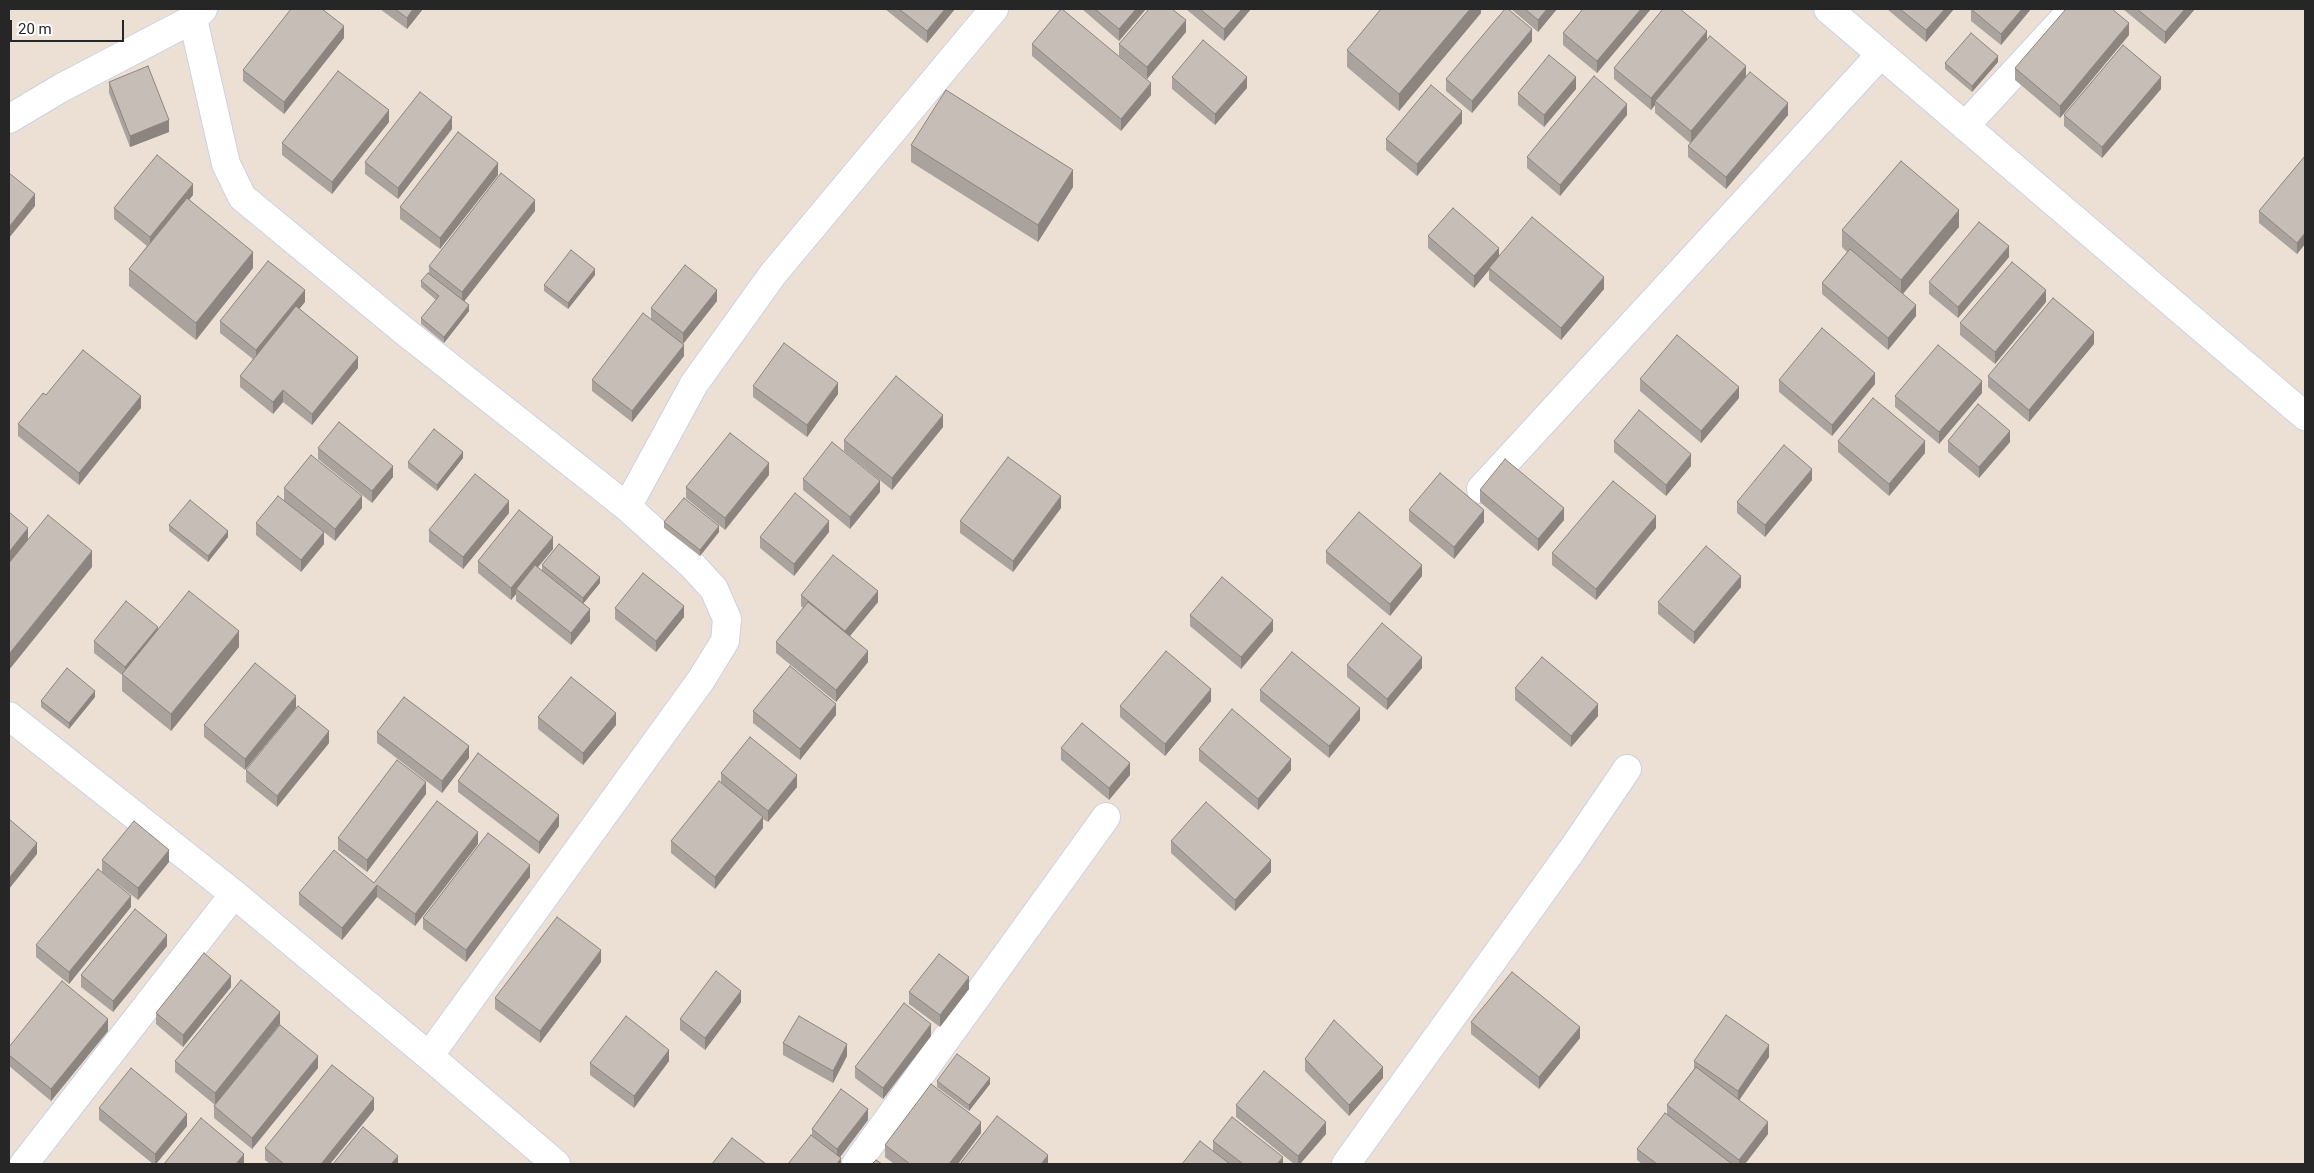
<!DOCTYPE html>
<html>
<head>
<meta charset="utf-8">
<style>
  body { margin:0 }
  #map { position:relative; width:2314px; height:1173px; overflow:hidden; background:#ece0d5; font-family:Roboto,sans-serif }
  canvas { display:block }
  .frame { position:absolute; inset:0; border:10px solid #262626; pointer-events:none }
  .scale { position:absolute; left:10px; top:20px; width:114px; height:22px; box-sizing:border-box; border:2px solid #262626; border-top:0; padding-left:6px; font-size:15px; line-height:18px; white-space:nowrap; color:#262626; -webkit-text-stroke:4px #fff; paint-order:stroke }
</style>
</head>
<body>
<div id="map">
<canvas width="2314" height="1173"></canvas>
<div class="frame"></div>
<div class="scale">20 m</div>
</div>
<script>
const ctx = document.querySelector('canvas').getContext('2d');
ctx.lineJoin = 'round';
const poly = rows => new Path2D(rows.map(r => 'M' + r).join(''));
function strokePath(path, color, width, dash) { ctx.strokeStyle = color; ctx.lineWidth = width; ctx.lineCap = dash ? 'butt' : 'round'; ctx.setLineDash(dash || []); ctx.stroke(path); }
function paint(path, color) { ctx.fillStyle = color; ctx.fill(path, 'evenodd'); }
const minor = poly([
  [203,9,193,19,226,164,242,197,403,330,627,507,692,565,714,589,727,619,725,641,701,680,429,1056],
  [1828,9,2305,416],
  [9,119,61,88,193,19],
  [1965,126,2073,9],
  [1481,489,1881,54],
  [627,507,694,384,773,274,994,9],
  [9,716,234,894,429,1056,556,1164],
  [24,1164,234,894],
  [856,1164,1106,817],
  [1346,1164,1572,850,1627,769]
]);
strokePath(minor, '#cbd1e2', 30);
strokePath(minor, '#fff', 28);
paint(poly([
  [380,9,423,9,407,29],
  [885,9,955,9,927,43],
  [1082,9,1146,9,1119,41],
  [1186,9,1251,9,1224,41],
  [1481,9,1481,13,1399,111,1347,67,1347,50],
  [1511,9,1557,9,1538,32],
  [1583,9,1651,9,1597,73,1563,45,1563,33],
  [1887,9,1954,9,1926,42],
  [1971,9,2031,9,2001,45,1971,21],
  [2123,9,2195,9,2165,44],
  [1186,32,1147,79,1119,56,1119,44],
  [2129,35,2060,118,2015,80,2015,68],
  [344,38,284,114,243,81,243,70],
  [1707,39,1746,77,1788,115,1726,189,1688,157,1688,146,1690,143,1655,113,1655,105,1651,110,1614,79,1614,68],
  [1532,41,1472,113,1446,91,1446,79],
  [1032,44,1151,95,1121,131,1032,56],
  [1998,62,1972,92,1945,69,1945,63],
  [1172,77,1247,88,1215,125,1172,89],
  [109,82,169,132,130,147,109,93],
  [1576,89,1544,127,1518,105,1518,93],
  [2161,89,2102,158,2064,126,2064,115],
  [1627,115,1560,196,1527,168,1527,157],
  [389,122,332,194,282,155,282,143],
  [1462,123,1417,176,1386,150,1386,139],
  [452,129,398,199,365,174,365,162],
  [911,145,1073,187,1038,242,911,162],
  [2305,156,2305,244,2297,254,2259,223,2259,211],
  [498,175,440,249,400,219,400,207],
  [193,195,189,200,253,268,196,340,129,286,129,269,147,246,114,219,114,208],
  [535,211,464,301,469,311,444,343,421,324,421,318,436,300,421,287,421,281,429,274,429,266],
  [1959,227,1903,294,1916,316,1888,350,1822,294,1822,283,1847,252,1842,247,1842,230],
  [1428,236,1499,257,1604,289,1561,340,1489,280,1489,270,1474,288,1428,248],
  [2009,257,1958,318,1929,294,1929,282],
  [595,275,568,309,544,291,544,285],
  [717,301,683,344,684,356,632,422,592,391,592,380,651,319,651,308],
  [305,302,299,309,358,368,312,425,283,402,273,414,240,387,240,376,253,359,220,333,220,321],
  [2046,302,1995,364,1960,335,1960,323],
  [2094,344,2029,422,1988,387,1988,376],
  [1640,379,1739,398,1701,443,1640,391],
  [1779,380,1875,384,1832,436,1779,392],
  [753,386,838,394,807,437,753,397],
  [1982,393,1939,444,1895,407,1895,396],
  [46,395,141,408,79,485,18,436,18,424],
  [943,427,892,490,844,451,844,440],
  [1614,441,1691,466,1666,496,1614,452],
  [1838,441,1925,453,1889,496,1838,452],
  [1948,441,2010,442,1979,478,1948,452],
  [318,448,393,477,372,503,318,459],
  [463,458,437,491,408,468,408,462],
  [769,475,725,530,686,498,686,487],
  [803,479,880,492,850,529,803,490],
  [1812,480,1765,537,1737,513,1737,502],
  [284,488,362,508,335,541,308,519,324,544,301,572,256,535,256,523,284,500],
  [1480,490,1564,520,1538,551,1480,502],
  [1061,508,1013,572,960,533,960,521],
  [1409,510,1484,522,1454,559,1409,521],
  [509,513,463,569,429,542,429,530],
  [664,522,719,532,700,556,664,528],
  [169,525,228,537,208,562,169,531],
  [1656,528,1596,600,1552,565,1552,553],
  [829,532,794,576,760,548,760,537],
  [553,549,538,567,542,571,542,565,600,583,583,603,590,621,571,645,516,601,516,594,511,600,478,573,478,561],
  [1326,551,1422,576,1390,616,1326,563],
  [1741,587,1694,644,1658,614,1658,602],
  [801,595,878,602,850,636,868,662,836,702,776,653,776,642,803,608,801,606],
  [615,608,684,617,656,652,615,619],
  [1190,615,1273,631,1241,669,1190,626],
  [158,629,239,647,171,731,122,691,122,675,94,653,94,641],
  [255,663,245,770,204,737,204,725],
  [1347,665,1422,668,1387,710,1347,677],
  [1515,688,1598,716,1571,747,1515,700],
  [1260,690,1360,720,1329,758,1260,701],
  [95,697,69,729,41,707,41,701],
  [1211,701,1165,756,1120,717,1120,706],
  [753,711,836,715,800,760,753,723],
  [538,717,616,725,583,765,538,729],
  [377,732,469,758,442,793,377,743],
  [329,743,277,807,246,782,246,770],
  [1061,748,1130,775,1109,800,1061,760],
  [1199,749,1291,770,1258,810,1199,761],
  [721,773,797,787,768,822,763,819,763,828,715,889,671,853,671,841,721,782],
  [458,781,559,826,539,854,458,792],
  [426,794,367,872,338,850,338,838],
  [1171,841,1271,872,1235,911,1171,853],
  [478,844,415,926,377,897,342,940,299,905,299,893,374,883],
  [102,860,169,862,138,900,102,872],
  [530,877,466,962,423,929,423,918],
  [131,907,69,984,36,957,36,945],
  [167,946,113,1012,81,987,81,975],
  [601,962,540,1043,495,1009,495,998],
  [231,987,183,1047,156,1024,156,1013],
  [969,989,940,1027,909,1004,909,992],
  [741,1002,705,1050,680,1030,680,1019],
  [1471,1022,1580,1038,1539,1089,1471,1034],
  [280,1024,215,1105,175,1072,175,1061],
  [108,1031,51,1101,9,1066,9,1047],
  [931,1036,883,1099,855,1078,855,1067],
  [783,1043,847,1056,833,1083,783,1055],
  [1769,1057,1739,1100,1768,1134,1745,1164,1642,1164,1637,1160,1637,1149,1667,1114,1667,1105,1694,1069,1694,1061],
  [1305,1059,1383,1078,1349,1116,1305,1071],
  [669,1061,634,1108,590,1075,590,1063],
  [318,1068,252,1149,214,1118,214,1106],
  [937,1081,990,1084,969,1111,937,1087],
  [1236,1105,1326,1134,1300,1164,1294,1164,1236,1117],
  [99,1108,187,1126,156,1164,153,1164,99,1120],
  [374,1110,330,1164,270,1164,265,1160,265,1148],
  [868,1120,840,1157,841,1164,812,1136,812,1129],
  [981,1133,958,1164,894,1164,885,1157,885,1145],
  [1213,1141,1283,1164,1182,1164,1213,1151]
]), '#aaa39d');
paint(poly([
  [413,9,423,9,407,29,407,18],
  [945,9,955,9,927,43,927,31],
  [1136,9,1146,9,1119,41,1119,29],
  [1242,9,1251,9,1224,41,1224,29],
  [1470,9,1481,9,1481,13,1399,111,1399,94],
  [1547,9,1557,9,1538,32,1538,20],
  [1641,9,1651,9,1597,73,1597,61],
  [1945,9,1954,9,1926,42,1926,30],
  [2022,9,2031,9,2001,45,2001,34],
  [2185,9,2195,9,2165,44,2165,32],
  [1186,20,1186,32,1147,79,1147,67],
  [2129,23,2129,35,2060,118,2060,106],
  [344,26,344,38,284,114,284,102],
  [1532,29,1532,41,1472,113,1472,101],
  [1707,31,1707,43,1655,101,1655,105,1651,110,1651,98],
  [1998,56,1998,62,1972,92,1972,86],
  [1746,66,1746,77,1691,143,1691,131],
  [1247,77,1247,88,1215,125,1215,114],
  [1576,77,1576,89,1544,127,1544,115],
  [2161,77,2161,89,2102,158,2102,147],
  [1151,83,1151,95,1121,131,1121,119],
  [1788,103,1788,115,1726,189,1726,177],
  [1627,104,1627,115,1560,196,1560,185],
  [389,110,389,122,332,194,332,182],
  [1462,111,1462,123,1417,176,1417,164],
  [452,117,452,129,398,199,398,188],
  [169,120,169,132,130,147,130,136],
  [498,163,498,175,440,249,440,238],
  [1073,170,1073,187,1038,242,1038,225],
  [193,184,193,195,150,248,150,237],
  [35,194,35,206,9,238,9,227],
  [535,200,535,211,462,304,462,292],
  [1959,210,1959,227,1901,296,1901,280],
  [2305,233,2305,244,2297,254,2297,243],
  [2009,246,2009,257,1958,318,1958,307],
  [1499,248,1499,259,1489,268,1489,270,1474,288,1474,276],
  [253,252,253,268,196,340,196,323],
  [595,269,595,275,568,309,568,303],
  [1604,277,1604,289,1561,340,1561,328],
  [305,290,305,302,256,362,256,350],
  [717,290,717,301,683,344,683,333],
  [2046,290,2046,302,1995,364,1995,352],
  [469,305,469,311,444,343,444,337],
  [1916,305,1916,316,1888,350,1888,338],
  [2094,332,2094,344,2029,422,2029,410],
  [684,345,684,356,632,422,632,411],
  [358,357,358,368,312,425,312,414],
  [1875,373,1875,384,1832,436,1832,425],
  [1982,381,1982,393,1939,444,1939,432],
  [838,383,838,394,807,437,807,425],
  [1739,387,1739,398,1701,443,1701,431],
  [283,390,283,402,273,414,273,402],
  [141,396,141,408,79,485,79,473],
  [943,415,943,427,892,490,892,478],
  [2010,431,2010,442,1979,478,1979,467],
  [1925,441,1925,453,1889,496,1889,484],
  [463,452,463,458,437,491,437,485],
  [1691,454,1691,466,1666,496,1666,485],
  [769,463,769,475,725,530,725,518],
  [393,466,393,477,372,503,372,491],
  [1812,469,1812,480,1765,537,1765,525],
  [880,481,880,492,850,529,850,517],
  [362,496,362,508,335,541,335,529],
  [1061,496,1061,508,1013,572,1013,561],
  [509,501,509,513,463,569,463,557],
  [1564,508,1564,520,1538,551,1538,539],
  [1484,510,1484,522,1454,559,1454,547],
  [1656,516,1656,528,1596,600,1596,589],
  [829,521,829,532,794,576,794,564],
  [719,526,719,532,700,556,700,550],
  [28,528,28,540,9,563,9,552],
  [228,531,228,537,208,562,208,556],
  [324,532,324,544,301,572,301,560],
  [553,537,553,549,518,591,516,589,516,594,511,600,511,588],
  [92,551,92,567,9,670,9,654],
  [1422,565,1422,576,1390,616,1390,604],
  [1741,576,1741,587,1694,644,1694,632],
  [600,577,600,583,583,604,583,598],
  [878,591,878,602,845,642,845,631],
  [684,606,684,617,656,652,656,641],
  [590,609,590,621,571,645,571,633],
  [1273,620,1273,631,1241,669,1241,657],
  [158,627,158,638,125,677,125,667],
  [239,631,239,647,171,731,171,714],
  [868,651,868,662,836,702,836,690],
  [1422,657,1422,668,1387,710,1387,699],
  [1211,689,1211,701,1165,756,1165,744],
  [95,691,95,697,69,729,69,723],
  [296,696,296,708,245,770,245,759],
  [836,704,836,715,800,760,800,749],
  [1598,704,1598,716,1571,747,1571,736],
  [1360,708,1360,720,1329,758,1329,746],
  [616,713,616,725,583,765,583,753],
  [329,731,329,743,277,807,277,796],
  [469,746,469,758,442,793,442,781],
  [1291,759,1291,770,1258,810,1258,799],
  [1130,763,1130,775,1109,800,1109,788],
  [797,775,797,787,768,822,768,811],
  [426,782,426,794,367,872,367,860],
  [559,815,559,826,539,854,539,842],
  [763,817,763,828,715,889,715,877],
  [478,832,478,844,415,926,415,914],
  [37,843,37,854,9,889,9,878],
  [169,850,169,862,138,900,138,888],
  [1271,860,1271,872,1235,911,1235,900],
  [530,865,530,877,466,962,466,950],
  [377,885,377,897,342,940,342,928],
  [131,896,131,907,69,984,69,972],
  [167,935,167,946,113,1012,113,1001],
  [601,950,601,962,540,1043,540,1031],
  [231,976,231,987,183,1047,183,1035],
  [969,977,969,989,940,1027,940,1015],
  [741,991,741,1002,705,1050,705,1038],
  [280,1012,280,1024,215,1105,215,1093],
  [108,1019,108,1031,51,1101,51,1089],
  [931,1024,931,1036,883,1099,883,1088],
  [1580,1027,1580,1038,1539,1089,1539,1077],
  [847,1044,847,1056,833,1083,833,1071],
  [1769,1045,1769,1057,1738,1102,1738,1091],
  [669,1050,669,1061,634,1108,634,1096],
  [318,1056,318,1068,252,1149,252,1138],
  [1383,1067,1383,1078,1349,1116,1349,1105],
  [990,1078,990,1084,969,1111,969,1105],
  [374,1098,374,1110,330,1164,321,1164],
  [868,1109,868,1120,837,1161,837,1149],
  [187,1114,187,1126,156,1164,155,1164,155,1154],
  [981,1122,981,1133,958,1164,949,1164],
  [1326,1122,1326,1134,1300,1164,1298,1164,1298,1156],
  [1768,1122,1768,1134,1745,1164,1739,1164,1739,1160],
  [244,1154,244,1164,236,1164],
  [1048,1155,1048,1164,1041,1164],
  [398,1156,398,1164,391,1164],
  [1283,1157,1283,1164,1277,1164],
  [841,1158,841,1164,837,1164]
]), '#8b847f');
const building = poly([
  [291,9,322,9,344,26,284,102,243,70,291,9],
  [395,9,413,9,407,18,395,9],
  [899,9,945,9,927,31,899,9],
  [1061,9,1062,9,1151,83,1121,119,1032,44,1061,9],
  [1095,9,1136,9,1119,29,1095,9],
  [1149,9,1172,9,1186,20,1147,67,1119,44,1149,9],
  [1200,9,1242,9,1224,29,1200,9],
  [1381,9,1470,9,1399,94,1347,50,1381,9],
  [1505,9,1508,9,1532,29,1472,101,1446,79,1505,9],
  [1525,9,1547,9,1538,20,1525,9],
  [1583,9,1641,9,1597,61,1563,33,1583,9],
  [1663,9,1680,9,1707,31,1651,98,1614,68,1663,9],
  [1900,9,1945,9,1926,30,1900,9],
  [1971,9,2022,9,2001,34,1971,9],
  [2066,9,2112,9,2129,23,2060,106,2015,68,2066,9],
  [2137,9,2185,9,2165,32,2137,9],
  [1971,33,1998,56,1972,86,1945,63,1971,33],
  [1710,36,1746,66,1691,131,1655,101,1710,36],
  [1203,40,1247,77,1215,114,1172,77,1203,40],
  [2123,45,2161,77,2102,147,2064,115,2123,45],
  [1549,55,1576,77,1544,115,1518,93,1549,55],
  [148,66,169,120,130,136,109,82,148,66],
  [338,71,389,110,332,182,282,143,338,71],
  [1750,72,1788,103,1726,177,1688,146,1750,72],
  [1594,76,1627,104,1560,185,1527,157,1594,76],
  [1431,85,1462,111,1417,164,1386,139,1431,85],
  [946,90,1073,170,1038,225,911,145,946,90],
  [420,92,452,117,398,188,365,162,420,92],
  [458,132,498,163,440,238,400,207,458,132],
  [157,155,193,184,150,237,114,208,157,155],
  [2305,156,2305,233,2297,243,2259,211,2305,156],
  [1901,161,1959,210,1901,280,1842,230,1901,161],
  [9,173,35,194,9,227,9,173],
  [501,173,535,200,462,292,429,266,501,173],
  [187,198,253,252,196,323,129,269,187,198],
  [1453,208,1499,248,1474,276,1428,236,1453,208],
  [1532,217,1604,277,1561,328,1489,268,1532,217],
  [1979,222,2009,246,1958,307,1929,282,1979,222],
  [1850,249,1916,305,1888,338,1822,283,1850,249],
  [571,250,595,269,568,303,544,285,571,250],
  [268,261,305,290,256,350,220,321,268,261],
  [2012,262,2046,290,1995,352,1960,323,2012,262],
  [685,265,717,290,683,333,651,308,685,265],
  [428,273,469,305,444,337,421,318,439,296,421,281,428,273],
  [2053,298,2094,332,2029,410,1988,376,2053,298],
  [296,306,358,357,312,414,283,390,273,402,240,376,296,306],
  [643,313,684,345,632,411,592,380,643,313],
  [1822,328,1875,373,1832,425,1779,380,1822,328],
  [1677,335,1739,387,1701,431,1640,379,1677,335],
  [784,343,838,383,807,425,753,386,784,343],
  [1938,345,1982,381,1939,432,1895,396,1938,345],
  [83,350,141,396,79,473,18,424,43,393,46,395,83,350],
  [896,376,943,415,892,478,844,440,896,376],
  [1873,398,1925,441,1889,484,1838,441,1873,398],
  [1978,404,2010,431,1979,467,1948,441,1978,404],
  [1639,410,1691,454,1666,485,1614,441,1639,410],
  [339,422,393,466,372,491,318,448,339,422],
  [434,429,463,452,437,485,408,462,434,429],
  [730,433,769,463,725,518,686,487,730,433],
  [832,442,880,481,850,517,803,479,832,442],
  [1784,445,1812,469,1765,525,1737,502,1784,445],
  [311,455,362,496,335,529,284,488,311,455],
  [1008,457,1061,496,1013,561,960,521,1008,457],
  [1505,459,1564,508,1538,539,1480,490,1505,459],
  [1440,473,1484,510,1454,547,1409,510,1440,473],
  [475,474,509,501,463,557,429,530,475,474],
  [1613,481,1656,516,1596,589,1552,553,1613,481],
  [795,493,829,521,794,564,760,537,795,493],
  [278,496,324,532,301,560,256,523,278,496],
  [684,498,719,526,700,550,664,522,684,498],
  [190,500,228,531,208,556,169,525,190,500],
  [519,510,553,537,511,588,478,561,519,510],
  [9,512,28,528,9,552,9,512],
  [1359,512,1422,565,1390,604,1326,551,1359,512],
  [48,515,92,551,9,654,9,563,48,515],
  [559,544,600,577,583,598,542,565,559,544],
  [1706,546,1741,576,1694,632,1658,602,1706,546],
  [833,555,878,591,845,631,801,595,833,555],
  [535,565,590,609,571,633,516,589,535,565],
  [643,573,684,606,656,641,615,608,643,573],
  [1222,577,1273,620,1241,657,1190,615,1222,577],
  [189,591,239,631,171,714,122,674,189,591],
  [126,601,158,627,125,667,94,641,126,601],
  [808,602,868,651,836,690,776,642,808,602],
  [1382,623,1422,657,1387,699,1347,665,1382,623],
  [1166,651,1211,689,1165,744,1120,706,1166,651],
  [1292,652,1360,708,1329,746,1260,690,1292,652],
  [1542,657,1598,704,1571,736,1515,688,1542,657],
  [255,663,296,696,245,759,204,725,255,663],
  [790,666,836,704,800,749,753,711,790,666],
  [67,668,95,691,69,723,41,701,67,668],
  [571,677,616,713,583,753,538,717,571,677],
  [404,697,469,746,442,781,377,732,404,697],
  [298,706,329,731,277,796,246,770,298,706],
  [1232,709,1291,759,1258,799,1199,749,1232,709],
  [1082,723,1130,763,1109,788,1061,748,1082,723],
  [750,737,797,775,768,811,721,773,750,737],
  [478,753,559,815,539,842,458,781,478,753],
  [397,760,426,782,367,860,338,838,397,760],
  [719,781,763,817,715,877,671,841,719,781],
  [437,801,478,832,415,914,377,885,342,928,299,893,334,850,374,883,437,801],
  [1206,802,1271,860,1235,900,1171,841,1206,802],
  [9,819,37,843,9,878,9,819],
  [134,821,169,850,138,888,102,860,134,821],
  [488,833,530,865,466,950,423,918,488,833],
  [98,869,131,896,69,972,36,945,98,869],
  [135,909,167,935,113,1001,81,975,135,909],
  [557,917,601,950,540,1031,495,998,557,917],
  [204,953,231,976,183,1035,156,1013,204,953],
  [939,954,969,977,940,1015,909,992,939,954],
  [716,971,741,991,705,1038,680,1019,716,971],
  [1512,972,1580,1027,1539,1077,1471,1022,1512,972],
  [241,980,280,1012,215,1093,175,1061,241,980],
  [62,981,108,1019,51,1089,9,1055,9,1047,62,981],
  [904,1003,931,1024,883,1088,855,1067,904,1003],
  [1726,1015,1769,1045,1738,1091,1694,1061,1726,1015],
  [626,1016,669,1050,634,1096,590,1063,626,1016],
  [799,1016,847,1044,833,1071,783,1043,799,1016],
  [1334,1020,1383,1067,1349,1105,1305,1059,1334,1020],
  [280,1025,318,1056,252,1138,214,1106,280,1025],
  [957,1054,990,1078,969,1105,937,1081,957,1054],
  [332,1065,374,1098,321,1164,284,1164,265,1148,332,1065],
  [1696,1067,1768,1122,1739,1160,1667,1105,1696,1067],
  [131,1068,187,1114,155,1154,99,1108,131,1068],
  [1264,1071,1326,1122,1298,1156,1236,1105,1264,1071],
  [931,1084,981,1122,949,1164,910,1164,885,1145,931,1084],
  [841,1089,868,1109,837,1149,812,1129,841,1089],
  [1665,1113,1732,1164,1657,1164,1637,1149,1665,1113],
  [997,1116,1048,1155,1041,1164,960,1164,997,1116],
  [1232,1117,1283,1157,1277,1164,1243,1164,1213,1141,1232,1117],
  [201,1118,244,1154,236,1164,164,1164,201,1118],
  [363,1127,398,1156,391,1164,333,1164,363,1127],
  [811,1135,841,1158,837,1164,788,1164,811,1135],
  [732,1138,766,1164,712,1164,732,1138],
  [1200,1141,1230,1164,1182,1164,1200,1141],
  [876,1160,882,1164,872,1164,876,1160]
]);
paint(building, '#c6bdb6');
strokePath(building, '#8b847f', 1);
</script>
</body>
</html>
